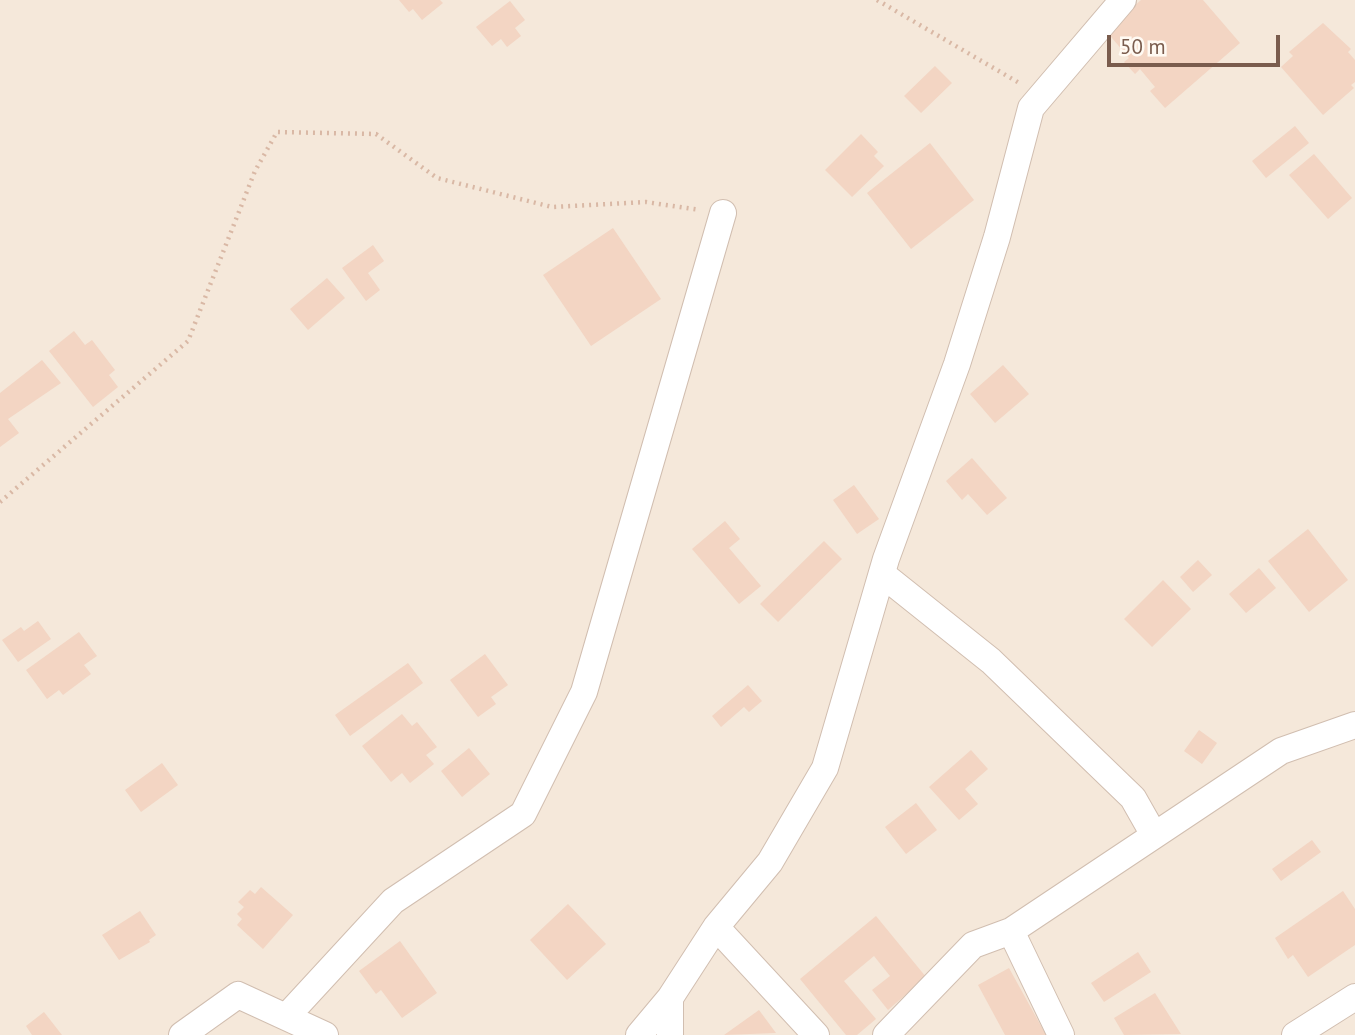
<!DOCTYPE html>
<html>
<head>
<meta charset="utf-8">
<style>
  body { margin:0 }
  #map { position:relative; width:1355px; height:1035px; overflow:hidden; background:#fdf6ec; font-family:"PT Sans",sans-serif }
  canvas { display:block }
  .scale { position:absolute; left:1107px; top:35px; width:173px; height:32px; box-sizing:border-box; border:4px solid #7a5c4d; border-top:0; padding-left:9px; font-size:21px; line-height:24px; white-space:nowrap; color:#7a5c4d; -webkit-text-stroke:5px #fffaf3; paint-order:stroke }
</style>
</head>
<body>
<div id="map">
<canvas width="1355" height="1035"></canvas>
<div class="scale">50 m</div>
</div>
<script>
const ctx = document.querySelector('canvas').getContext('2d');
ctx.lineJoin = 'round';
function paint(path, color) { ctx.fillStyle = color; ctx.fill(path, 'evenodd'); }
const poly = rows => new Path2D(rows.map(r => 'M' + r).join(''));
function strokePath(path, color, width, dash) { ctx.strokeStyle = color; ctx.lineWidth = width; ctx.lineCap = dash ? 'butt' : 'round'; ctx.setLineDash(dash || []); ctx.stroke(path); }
paint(poly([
  [0,0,1355,0,1355,1035,0,1035]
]), '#f5e8da');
paint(poly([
  [399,0,440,0,443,3,422,20,413,9,409,12],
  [1141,0,1203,0,1240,43,1165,108,1150,91,1155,87,1140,69,1135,74,1124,62,1129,58,1106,31],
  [510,1,525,20,515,28,521,36,507,47,501,39,492,46,476,27],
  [1323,23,1351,49,1348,52,1355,60,1355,82,1351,85,1354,88,1323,115,1281,67,1293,56,1289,52],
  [935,66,952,83,921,113,904,96],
  [1295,126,1309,143,1266,178,1252,161],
  [861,134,878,152,874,156,884,166,852,197,825,170],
  [930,143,974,200,911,249,867,193],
  [1314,154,1352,198,1328,219,1289,175],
  [613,228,661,299,591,346,543,275],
  [373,245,384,261,368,273,380,290,366,301,342,268],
  [327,278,345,298,308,330,290,309],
  [74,331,85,345,92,340,115,370,109,375,118,387,93,407,49,351],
  [42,360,61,383,8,419,19,433,0,447,0,393],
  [1003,365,1029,394,995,423,970,394],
  [972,458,1007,498,987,515,968,494,962,500,946,481],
  [854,485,879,519,857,534,833,500],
  [725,521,740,539,729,548,761,586,739,604,692,549],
  [1308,529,1348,580,1309,612,1268,561],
  [824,541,842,559,778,622,760,604],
  [1198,560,1212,575,1193,592,1180,577],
  [1259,568,1276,588,1246,613,1229,594],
  [1163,580,1191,609,1152,647,1124,619],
  [38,621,51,639,18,662,2,640,21,627,24,631],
  [79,632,97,656,84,665,91,674,63,695,59,690,47,699,26,670],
  [485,654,508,685,491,697,496,704,478,717,450,680],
  [408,663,423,683,350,736,335,715],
  [748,685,762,701,749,712,744,707,721,727,712,716],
  [402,714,412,726,417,722,437,747,426,755,434,764,410,783,402,773,391,782,362,746],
  [1199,730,1217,743,1202,764,1184,751],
  [469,748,490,774,462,797,441,771],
  [971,750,988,769,965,789,978,804,959,820,929,787],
  [162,763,178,785,141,812,125,790],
  [916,803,937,830,906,854,885,827],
  [1312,840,1321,852,1281,881,1272,869],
  [261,887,293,915,263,949,237,925,242,919,237,914,244,907,238,902,250,890,255,894],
  [1343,891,1355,909,1355,945,1308,977,1293,955,1288,959,1275,938],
  [568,904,606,944,567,980,530,940],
  [140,911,156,935,149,940,150,942,119,960,102,935],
  [876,916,926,977,888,1010,872,990,890,976,874,956,844,981,876,1019,857,1035,846,1035,800,979],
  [400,941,437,993,402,1018,381,990,376,994,359,971],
  [1138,952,1151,972,1104,1002,1091,983],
  [1009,968,1046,1035,1005,1035,978,985],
  [1155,993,1181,1034,1124,1035,1114,1018],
  [759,1010,776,1033,724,1035],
  [44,1012,62,1035,32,1035,26,1026]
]), '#f3d5c3');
const minor = poly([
  [882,574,991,661,1133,798,1154,835],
  [716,927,816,1035],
  [1011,931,1061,1035],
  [287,1016,393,901,523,814,584,692,723,213],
  [182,1035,238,995,325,1035],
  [639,1035,670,998],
  [670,1035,670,998,716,927,770,862,825,768,886,559,957,364,997,237,1031,108,1123,0],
  [886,1035,973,945,1011,931,1281,751,1355,725],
  [1295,1035,1355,997]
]);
strokePath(minor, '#d1beb0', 28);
strokePath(poly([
  [877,0,1021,84],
  [0,502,188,341,255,171,277,132,376,134,437,178,552,207,646,202,700,210]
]), '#d9b8a5', 4.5, [2, 5]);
strokePath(minor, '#fff', 26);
</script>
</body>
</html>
